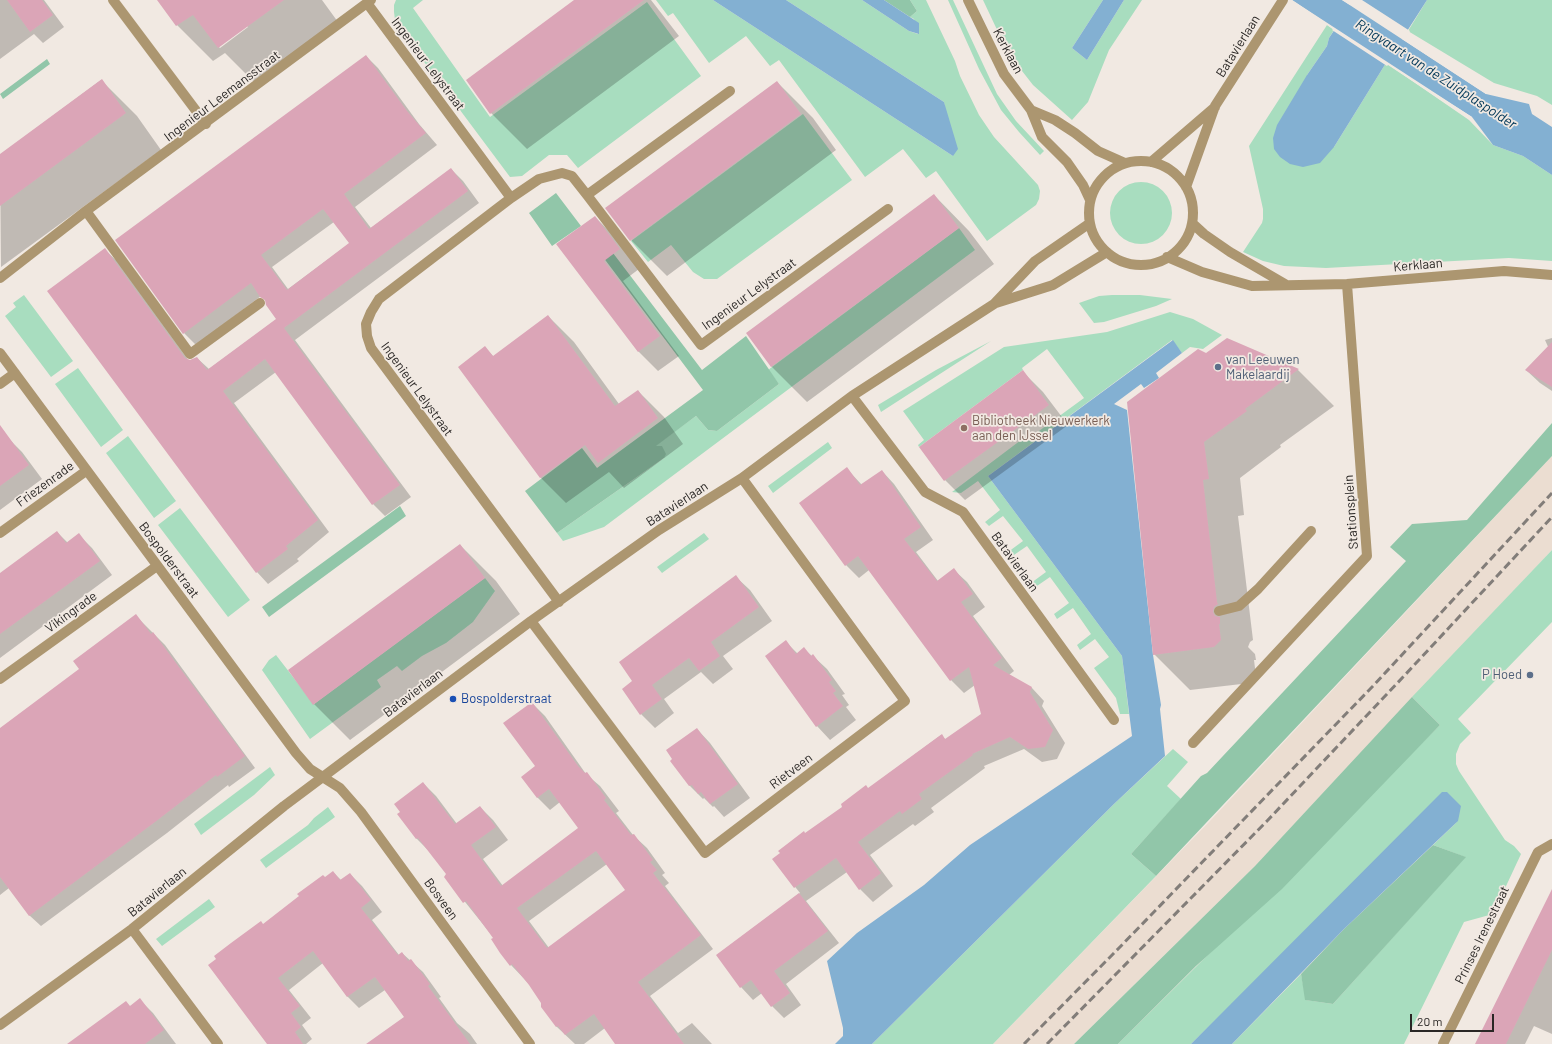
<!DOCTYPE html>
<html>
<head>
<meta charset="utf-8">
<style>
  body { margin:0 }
  #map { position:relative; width:1552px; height:1044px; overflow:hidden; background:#f1e9e2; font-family:Barlow,sans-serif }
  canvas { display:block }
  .scale { position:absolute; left:1410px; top:1014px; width:84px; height:18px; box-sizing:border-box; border:2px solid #2a2725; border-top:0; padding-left:5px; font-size:12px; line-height:14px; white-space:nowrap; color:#2a2725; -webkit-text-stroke:3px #f1e9e2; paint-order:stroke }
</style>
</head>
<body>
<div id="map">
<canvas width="1552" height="1044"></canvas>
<div class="scale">20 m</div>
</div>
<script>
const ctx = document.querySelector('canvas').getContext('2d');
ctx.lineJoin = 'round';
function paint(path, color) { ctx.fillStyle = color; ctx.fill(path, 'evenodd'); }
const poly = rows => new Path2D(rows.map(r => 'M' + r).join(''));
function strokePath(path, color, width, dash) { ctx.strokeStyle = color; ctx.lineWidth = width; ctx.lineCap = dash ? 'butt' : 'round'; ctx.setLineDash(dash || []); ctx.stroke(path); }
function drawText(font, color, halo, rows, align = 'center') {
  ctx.font = font + ' Barlow,sans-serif'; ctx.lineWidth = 3.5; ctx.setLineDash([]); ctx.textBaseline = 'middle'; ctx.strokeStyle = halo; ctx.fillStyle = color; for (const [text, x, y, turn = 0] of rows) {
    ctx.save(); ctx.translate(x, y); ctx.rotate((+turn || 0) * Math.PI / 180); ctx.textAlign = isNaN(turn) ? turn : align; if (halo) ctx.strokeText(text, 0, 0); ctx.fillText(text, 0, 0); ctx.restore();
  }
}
paint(poly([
  [1552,456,1552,550,1255,866,1074,1044,993,1044,1209,822]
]), '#ebddd1');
paint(poly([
  [396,0,423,0,413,8,490,117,647,2,701,76,578,168,567,155,549,155,522,176,510,177,401,31,395,20,394,12,394,5],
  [656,0,713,0,953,156,944,102,786,0,862,0,909,31,918,34,914,19,910,17,917,11,910,0,926,0,955,61,960,76,979,115,994,137,1038,185,1040,191,1039,199,1036,205,987,241,936,171,926,178,903,149,865,177,779,60,770,66,746,36,709,63,673,13,668,16],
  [948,0,953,0,997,94,1016,121,1044,151,1040,155,1019,132,1001,110,979,69],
  [983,0,1103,0,1072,48,1087,60,1124,0,1142,0,1109,50,1088,102,1072,120,1033,85,1008,53],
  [1427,0,1552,0,1552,105,1537,96,1494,83,1408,31],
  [1327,25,1334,30,1329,38,1327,46,1307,75,1334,147,1386,63,1469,120,1493,145,1523,156,1552,175,1552,261,1509,258,1326,268,1284,266,1263,261,1243,252,1262,223,1263,219,1263,209,1249,146],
  [803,114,852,180,717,279,704,279,693,272,671,245,648,262,631,241],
  '1110 213a31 31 0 1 1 62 0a31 31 0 1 1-62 0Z',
  [959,228,975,250,604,527,563,541,557,533,664,458,655,446,696,416,708,430,717,431,779,384,768,370],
  [24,295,73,361,51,377,5,316,16,307,13,303],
  [1112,295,1140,295,1172,299,1156,306,1104,322,1094,323,1079,303,1099,296],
  [1170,312,1193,319,1222,335,1203,349,1190,347,1182,353,1172,340,988,476,1122,656,1129,714,1120,714,1116,698,1094,668,1109,657,1095,639,1080,650,1077,645,1091,634,1073,608,1057,619,1054,614,1069,603,1050,577,1034,588,1031,583,1046,572,1027,546,1011,557,1008,552,1023,541,1003,516,989,526,985,522,1000,510,978,481,961,493,952,492,1025,437,1028,439,1084,398,1047,349,1022,368,1023,370,919,447,918,445,924,440,903,411,1004,347,1107,332],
  [991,341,881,412,878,405,936,370],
  [78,368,123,430,101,447,55,384],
  [128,436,176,501,154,518,106,453],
  [828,442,832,448,773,493,768,486],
  [180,508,250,600,228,617,158,525],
  [704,533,709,539,662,573,657,567],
  [1552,550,1552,622,1458,719,1471,733,1460,744,1456,754,1456,764,1459,771,1505,840,1514,846,1521,854,1493,914,1464,922,1404,1044,1232,1044,1301,974,1306,1000,1333,1004,1465,857,1433,845,1458,821,1240,996,1191,1044,1118,1044,1440,725,1412,697],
  [485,578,495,591,473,622,446,643,422,656,402,671,397,666,377,680,381,687,310,739,262,670,269,660,276,655,314,704],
  [1173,749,1188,762,1167,786,1181,799,1131,854,1156,876,993,1044,872,1044,1115,803],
  [270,767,275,775,254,795,201,835,194,824],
  [328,807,335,817,266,868,260,860,308,825,314,818],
  [209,899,215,907,162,946,156,939]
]), '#a8ddbf');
paint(poly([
  [884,0,910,0,917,11,910,17],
  [47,59,50,64,3,99,0,94],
  [556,193,581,226,552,246,529,213],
  [600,253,613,253,702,370,746,336,779,384,717,431,708,430,696,416,656,446,662,446,666,454,664,458,557,533,525,491,582,448,597,468,703,390],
  [1552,423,1552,456,1156,876,1131,854,1201,776,1207,773,1406,561,1390,547,1412,524,1467,520],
  [400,506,406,516,269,617,262,607],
  [1412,697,1440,725,1282,889,1196,966,1118,1044,1074,1044,1255,866],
  [1433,845,1466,857,1333,1004,1305,1000,1301,974,1344,929]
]), '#91c6a9');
paint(poly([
  [713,0,786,0,944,102,958,149,953,156],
  [862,0,884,0,919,23,919,34,909,31],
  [1103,0,1124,0,1087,60,1072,48],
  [1292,0,1342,0,1350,5,1353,0,1427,0,1402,39,1486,94,1529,104,1532,114,1552,127,1552,175,1523,156,1493,145,1472,117,1386,63,1334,147,1320,163,1303,167,1290,164,1280,157,1274,149,1273,138,1277,125,1307,75,1327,46,1329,38,1335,29],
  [1173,340,1182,353,1156,373,1159,378,1144,388,1141,384,1114,404,1127,410,1153,655,1161,705,1160,709,1165,756,1115,803,872,1044,835,1044,843,1036,843,1028,827,961,857,933,924,885,970,845,1132,736,1122,656,988,476],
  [1442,792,1447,792,1461,806,1458,821,1344,929,1232,1044,1191,1044]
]), '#83b0d2');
paint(poly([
  [1290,0,1292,0,1472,117,1470,119,1388,65,1387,66,1332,30,1333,29],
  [1342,0,1345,0,1349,2,1351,0,1362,0,1410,31,1405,39,1488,92,1486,94]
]), '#f1e9e2');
paint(poly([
  [0,0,44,0,64,27,43,43,34,34,0,59],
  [159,0,322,0,338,22,255,83,225,53,213,61,177,25],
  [247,26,248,27,220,48,219,47],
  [576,0,651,0,679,36,527,149,491,113,467,80],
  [366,56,378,68,419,124,437,145,355,207,371,228,451,169,463,181,479,203,295,340,411,497,385,516,373,504,276,372,234,403,329,532,297,559,299,561,268,584,257,572,105,250,117,261,189,361,197,358,209,369,277,319,267,302,261,296,196,345,184,333],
  [334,222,350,243,288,289,272,267],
  [101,80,137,116,161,150,1,267,0,155],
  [777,82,813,118,836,150,667,276,631,240],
  [934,195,969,231,994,264,807,402,771,366],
  [595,217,615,237,639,269,623,281,679,356,658,371,638,351,558,244],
  [548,316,574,342,619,404,638,391,664,417,683,444,624,488,609,472,566,503,540,477,485,348,494,357],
  [1552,338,1552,391,1540,383,1526,370,1549,349,1545,340],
  [1227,339,1298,370,1334,406,1280,445,1281,447,1240,478,1244,515,1238,516,1253,640,1250,642,1248,647,1255,654,1256,660,1254,660,1256,676,1250,683,1190,690,1154,654,1206,354],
  [1023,372,1043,392,1068,425,965,500,945,480,921,447],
  [9,439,22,452,42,479,0,510,0,445],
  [847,469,862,485,882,471,894,484,933,540,916,552,938,581,954,570,967,582,985,607,973,616,1014,671,1009,675,1032,688,1044,701,1042,706,1065,743,1057,759,1042,762,1024,749,984,766,985,768,931,808,934,812,915,826,913,824,870,855,893,886,873,902,860,889,847,872,806,901,839,943,786,984,801,1005,784,1018,772,1006,762,993,753,1000,741,987,717,955,800,893,773,859,941,735,946,740,982,714,975,685,964,693,951,680,869,570,859,578,846,565],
  [57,532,68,543,79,535,92,548,112,575,0,658,0,574],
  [460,545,496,581,520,614,350,740,314,704],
  [736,577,750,590,772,621,723,656,733,669,713,684,701,672,664,699,674,713,655,728,641,714,634,681],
  [136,616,165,645,255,768,229,787,228,785,167,833,41,926,29,915,9,888,0,895,0,729,80,670],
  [786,642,798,654,804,649,812,656,813,656,827,669,845,694,842,695,849,705,846,707,856,720,830,740,817,726],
  [532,703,545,716,586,774,600,786,619,811,616,813,633,835,647,848,665,873,662,875,669,883,665,886,713,949,650,996,678,1033,692,1023,712,1044,617,1044,605,1028,584,1044,575,1044,557,1027,542,1007,542,1002,529,984,511,965,494,938,445,877,448,875,430,852,417,839,399,814,423,783,436,796,457,824,480,807,493,820,508,840,483,859,503,886,580,829,560,802,550,810,537,797],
  [607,864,627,890,549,948,529,921],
  [697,729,710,743,750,798,724,817,714,806,713,807,704,798,703,799,690,786,671,761],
  [333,872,341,880,350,874,362,886,382,912,372,920,399,955,402,953,423,972,441,997,439,998,457,1023,470,1034,477,1044,368,1044,405,1017,385,990,359,1008,347,996,323,963,289,990,311,1018,302,1025,312,1039,306,1044,269,1044,263,925],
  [1552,905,1552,1034,1534,1026,1525,1044,1476,1044],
  [140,1000,153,1013,176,1044,69,1044]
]), '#0003');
paint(poly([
  [7,0,42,0,53,15,30,32],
  [157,0,284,0,218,48,193,15,176,26],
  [574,0,644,0,490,114,466,80],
  [366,55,407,111,426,133,344,194,369,229,451,168,468,191,284,328,400,485,372,505,265,359,223,391,318,520,286,546,288,549,256,573,47,291,105,248,185,358,190,360,197,357,207,370,276,319,266,305,265,300,260,297,251,283,183,334,115,240],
  [323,209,349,243,287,290,261,255],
  [102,79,126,113,0,206,0,154],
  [777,81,801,114,630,241,605,208],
  [934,194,959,228,771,367,746,333],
  [595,216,620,249,604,261,660,336,638,352,556,244],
  [548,315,615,406,638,390,658,418,598,463,585,445,540,478,458,367,485,346,493,356],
  [1227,338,1299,369,1245,409,1247,411,1204,442,1209,479,1203,480,1217,602,1218,604,1214,607,1213,612,1215,616,1220,617,1220,624,1219,624,1221,640,1214,647,1153,655,1127,402,1198,349,1206,353],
  [1552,342,1552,387,1525,370],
  [1023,370,1049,405,944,481,919,447],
  [0,425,29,465,0,486],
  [847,467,860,485,882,470,921,527,904,539,937,581,954,568,973,594,961,602,1002,658,993,665,1032,687,1030,692,1053,730,1045,747,1028,749,1010,737,972,754,973,755,919,794,922,799,902,814,900,811,858,842,881,873,859,890,836,858,794,888,772,859,780,853,778,851,804,831,805,833,842,807,841,804,866,785,868,788,942,734,945,739,981,714,969,667,950,681,858,556,845,566,799,503],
  [57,531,66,543,79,533,100,561,0,634,0,573],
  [460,544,485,578,313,705,288,670],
  [736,575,759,607,711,642,720,656,699,671,689,658,652,685,662,699,640,715,622,689,632,681,619,662],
  [136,614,151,634,153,632,245,756,217,777,216,775,155,822,29,916,0,877,0,728,79,669,73,661],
  [786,640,796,654,804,647,811,656,813,654,832,680,829,682,836,691,833,693,843,706,816,727,765,656],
  [532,702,578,766,585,773,587,772,606,798,604,800,631,835,634,834,653,860,650,862,657,870,653,873,701,935,638,982,684,1044,615,1044,594,1014,565,1035,558,1026,556,1027,541,1007,541,1003,529,985,512,964,510,966,500,953,491,939,493,938,466,901,463,903,444,877,446,874,418,838,416,839,397,814,400,812,394,804,423,782,455,824,480,806,496,827,471,845,501,886,578,828,549,789,537,798,521,777,535,766,503,723],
  [596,851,625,890,547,948,517,908],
  [697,728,738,784,710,804,701,792,698,794,692,785,689,786,670,761,672,759,666,750],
  [333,871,340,880,350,873,371,900,361,908,398,955,402,952,408,961,411,959,430,984,428,986,470,1044,366,1044,404,1017,375,977,347,997,313,951,278,978,300,1006,291,1013,301,1027,295,1032,303,1044,267,1044,208,965,216,959,214,956,231,943,261,921,263,924,299,896,297,894,323,875,325,877],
  [1552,889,1552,950,1506,1044,1475,1044],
  [799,893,828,931,774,971,790,993,771,1007,751,980,740,988,716,955],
  [140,998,164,1030,145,1044,67,1044,126,1001,130,1006]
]), '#dba5b7');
strokePath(poly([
  [113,0,206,124],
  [968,0,1004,74,1031,110,1042,137,1067,162,1083,185,1090,200],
  [367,3,511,198],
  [1031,110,1055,120,1075,133,1098,151,1125,163],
  '1089 213a52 52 0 1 1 104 0a52 52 0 1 1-104 0Z',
  [1151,162,1215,107],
  [1186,187,1215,106,1283,0],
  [587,195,730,91],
  [86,211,190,354,260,303],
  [1192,223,1204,234,1230,252,1285,284],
  [1167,257,1202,272,1252,286,1347,284,1504,271,1552,275],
  [0,278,86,211,371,0],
  [996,303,1053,285,1107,252],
  [0,353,296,753,310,769,340,788,361,812,530,1044],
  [0,384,15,373],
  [852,396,925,492,963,512,1114,720],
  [0,533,86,471],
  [559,602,371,348,367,336,366,324,371,312,379,299,511,198,539,179,562,173,572,176,587,195,701,345,888,209],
  [1219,611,1239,606,1258,589,1311,531],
  [531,621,705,853,905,701,742,478],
  [0,679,157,566],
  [1193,743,1367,556,1347,284],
  [132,929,218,1044],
  [0,1025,132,929,284,806,531,621,659,530,742,478,852,396,994,304,1035,261,1090,223],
  [1443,1044,1538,852,1552,844]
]), '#ac9670', 10);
strokePath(poly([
  [1024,1044,1118,949,1373,686,1552,493],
  [1047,1044,1267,821,1404,676,1552,517]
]), '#827d79', 3, [8, 4]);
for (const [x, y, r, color] of [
  [1218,367,4,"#5c6f8a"],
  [964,428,4,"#8d6e63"],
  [1530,675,4,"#5c6f8a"],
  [453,699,4,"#1a4fb4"]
]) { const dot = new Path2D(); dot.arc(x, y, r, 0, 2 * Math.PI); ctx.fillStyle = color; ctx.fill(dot); strokePath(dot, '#f1e9e2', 1.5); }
drawText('13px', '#2a2725', '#f1e9e2', [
  ["Batavierlaan",1238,46,-58],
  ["Kerklaan",1008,51,62],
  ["Ingenieur Lelystraat",428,64,53],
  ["Ingenieur Leemansstraat",222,96,-37],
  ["Kerklaan",1418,265,-5],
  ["Ingenieur Lelystraat",749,294,-36],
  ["Ingenieur Lelystraat",417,389,54],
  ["Friezenrade",45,484,-36],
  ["Batavierlaan",677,504,-33],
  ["Stationsplein",1351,512,-94],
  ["Bospolderstraat",169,560,53],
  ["Batavierlaan",1015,562,54],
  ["Vikingrade",71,612,-36],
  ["Batavierlaan",413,693,-37],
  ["Rietveen",791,771,-37],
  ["Batavierlaan",157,892,-39],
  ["Bosveen",441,899,54],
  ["Prinses Irenestraat",1482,935,-64]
]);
drawText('13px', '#4e5e75', '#f1e9e2', [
  ["van Leeuwen",1226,360],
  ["Makelaardij",1226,375],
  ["P Hoed",1522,675,"right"]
], 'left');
drawText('13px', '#785e54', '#f1e9e2', [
  ["Bibliotheek Nieuwerkerk",972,421],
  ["aan den IJssel",972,436]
], 'left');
drawText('13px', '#164399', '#f1e9e2', [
  ["Bospolderstraat",461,699]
], 'left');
drawText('italic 14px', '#003758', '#f1e9e2', [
  ["Ringvaart van de Zuidplaspolder",1436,74,33]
]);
</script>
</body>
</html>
